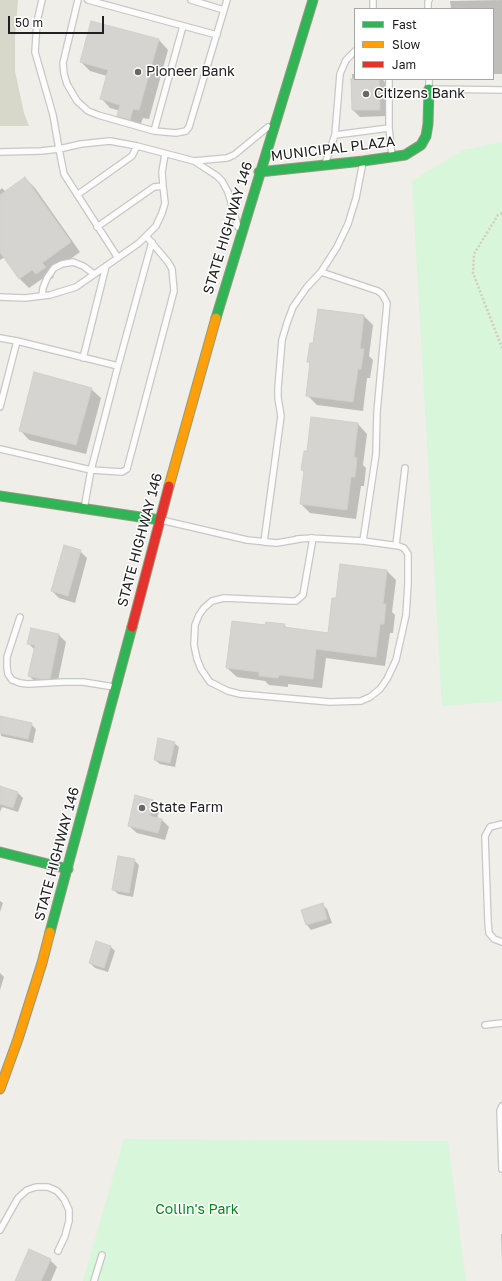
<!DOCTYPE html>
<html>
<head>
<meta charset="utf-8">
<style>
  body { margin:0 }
  #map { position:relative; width:502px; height:1281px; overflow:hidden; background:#efeee9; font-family:"Golos Text",sans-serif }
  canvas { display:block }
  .legend { position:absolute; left:354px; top:8px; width:140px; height:72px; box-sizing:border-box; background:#fff; border:1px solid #a6a6a6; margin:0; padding:5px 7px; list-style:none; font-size:12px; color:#202020 }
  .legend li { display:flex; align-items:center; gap:8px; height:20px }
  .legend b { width:20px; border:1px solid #a6a6a6 }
  .scale { position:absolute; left:8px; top:16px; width:96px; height:18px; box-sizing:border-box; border:2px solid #202020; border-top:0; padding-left:5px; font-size:12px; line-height:14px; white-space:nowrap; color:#202020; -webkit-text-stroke:3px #fff; paint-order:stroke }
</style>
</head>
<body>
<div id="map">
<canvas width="502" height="1281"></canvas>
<ul class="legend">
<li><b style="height:5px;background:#30b455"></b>Fast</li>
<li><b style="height:5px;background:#ff9f0a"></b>Slow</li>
<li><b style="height:5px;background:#e5322d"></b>Jam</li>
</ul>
<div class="scale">50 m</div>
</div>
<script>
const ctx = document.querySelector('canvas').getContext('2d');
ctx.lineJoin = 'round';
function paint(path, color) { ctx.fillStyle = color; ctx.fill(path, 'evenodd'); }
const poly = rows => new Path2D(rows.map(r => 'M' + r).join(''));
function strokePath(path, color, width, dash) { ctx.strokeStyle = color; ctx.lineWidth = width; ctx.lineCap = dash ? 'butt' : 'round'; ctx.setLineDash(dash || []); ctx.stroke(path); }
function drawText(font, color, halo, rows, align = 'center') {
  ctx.font = font + ' "Golos Text",sans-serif'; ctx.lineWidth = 3; ctx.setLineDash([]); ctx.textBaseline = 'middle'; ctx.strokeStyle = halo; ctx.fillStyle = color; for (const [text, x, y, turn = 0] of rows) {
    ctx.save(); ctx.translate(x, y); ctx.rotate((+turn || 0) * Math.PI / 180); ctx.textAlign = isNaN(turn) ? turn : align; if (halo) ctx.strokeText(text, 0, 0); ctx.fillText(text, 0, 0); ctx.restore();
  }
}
paint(poly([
  [0,0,18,0,15,38,15,71,24,113,29,126,0,126]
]), '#d7d8ca');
paint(poly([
  [502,142,502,701,442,706,412,181,463,150],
  [124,1139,448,1141,466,1281,83,1281]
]), '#d7f6da');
paint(poly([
  [502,0,502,74,493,74,493,9,451,9,450,1],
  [92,22,159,40,168,50,149,119,143,118,139,129,128,125,118,116,120,111,110,108,101,98,107,76,90,71,81,62],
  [352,74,355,74,355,79,382,79,386,83,387,116,360,117,353,110],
  [25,178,35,188,80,252,51,273,54,277,46,283,42,279,29,288,20,279,5,257,0,260,0,190,2,188,6,192],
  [364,316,373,325,369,356,373,360,370,378,367,378,363,411,317,405,307,395,311,364,308,362,314,344],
  [91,389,101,398,86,454,29,440,20,430],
  [358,424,367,434,363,465,366,468,364,486,361,486,356,519,310,513,301,504,305,473,302,470],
  [80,551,87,558,75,603,59,598,52,591],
  [387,571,396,580,392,612,395,615,393,633,390,633,385,666,326,658,322,688,288,684,288,687,269,685,265,681,237,677,227,668,266,626,284,625,288,629,329,634,337,599],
  [59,635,66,642,57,685,49,686,37,683,29,676,35,650,28,643],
  [0,717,31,724,36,729,33,743,1,736],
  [174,743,179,747,175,767,160,764,155,760],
  [0,787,18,793,23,798,18,812,2,807,0,812],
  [153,800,160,808,157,819,161,819,169,827,165,840,137,833,129,826],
  [134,860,139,865,133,897,118,894,113,889],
  [0,901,3,903,0,912],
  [322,904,327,909,332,923,311,930,307,925],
  [110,946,115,951,108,972,95,968,90,963],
  [0,973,4,977,0,990],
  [501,1234,502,1234,502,1264,502,1263],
  [50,1260,57,1267,51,1281,16,1281]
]), '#0003');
const building = poly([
  [91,21,159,39,139,110,133,109,130,120,117,116,120,105,100,99,108,70,80,62,91,21],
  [351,79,379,79,380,110,352,110,351,79],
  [25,177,71,242,42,263,46,267,36,274,32,270,19,279,0,252,0,195,25,177],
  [318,309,364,315,360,349,364,349,361,369,358,369,353,402,306,396,310,362,307,362,310,343,313,343,318,309],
  [34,372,92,388,76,445,19,431,34,372],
  [311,417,358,423,354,457,357,458,355,477,351,477,347,510,300,504,304,471,301,470,304,451,307,451,311,417],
  [64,545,81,550,68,596,51,591,64,545],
  [340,564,387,570,383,604,386,604,384,624,380,624,376,657,316,649,313,679,279,675,278,678,259,676,259,672,226,668,232,621,265,625,266,622,285,624,284,627,328,633,332,598,336,598,340,564],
  [31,628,59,634,50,679,41,679,28,676,35,645,27,644,31,628],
  [0,716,32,723,28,739,0,733,0,716],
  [158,738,175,742,170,763,154,760,158,738],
  [0,786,18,792,13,808,0,804,0,786],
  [135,795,153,800,150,816,162,819,158,833,128,826,135,795],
  [118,856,135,859,129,893,112,890,118,856],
  [323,903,327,919,306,925,301,910,323,903],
  [96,941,111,946,104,968,89,963,96,941],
  [29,1249,51,1259,41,1281,15,1281,29,1249]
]);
paint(building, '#d6d4d0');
strokePath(building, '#d2cfca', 1);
const lane = poly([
  [42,0,37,22,35,52,53,115,59,149,81,144,110,141,137,146,194,161,217,176,222,181,228,192,238,227],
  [78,0,63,63,64,74,67,84,77,101,88,111,98,115,154,131,176,133,186,131,189,127,227,0],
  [88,0,217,35],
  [191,0,224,10],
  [373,0,373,9],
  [428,9,428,2,429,0],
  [389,79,389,128,392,156],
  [429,79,429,89,502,90],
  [154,131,183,26],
  [335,135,389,128],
  [0,152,41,151,59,149,64,174,118,258],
  [194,161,227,158,234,155,268,127],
  [325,164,335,135,340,74,346,60,355,51],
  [77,195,132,156,137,146],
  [97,227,154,187,163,186],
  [321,272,337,247,348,224,356,198,363,162],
  [42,296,43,288,47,278,54,268,62,264,73,262,83,266,94,274],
  [0,297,25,298,50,295,76,287,139,243,156,226,162,213,165,203,163,186,162,172,165,154],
  [0,338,17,341],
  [83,358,106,266],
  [118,366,152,242],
  [0,407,17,341,118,366,91,470,84,509],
  [0,449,91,470,122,472,127,469,174,291,172,269,168,262,146,236],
  [161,520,247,540,277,543,300,539],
  [310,538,363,541,399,546],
  [297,539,313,538,303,595,296,601,290,601,224,598,212,601,204,608,199,615,195,625,194,645,197,659,201,669,210,682,228,691,240,694,330,702,361,701,370,697,380,689,387,679,396,660,406,615,408,584,408,554,404,548,396,545,405,468],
  [277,543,264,542,281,416,278,398,278,388,282,340,287,323,293,307,307,287,321,272,378,291,382,294,387,303,377,412,376,454,363,541],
  [20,617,7,657,7,667,8,674,12,680,20,683,28,684,64,682,83,682,114,687],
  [502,824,490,827,485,836,488,922,489,933,494,939,502,942],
  [485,1025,502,1023],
  [502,1106,500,1111,502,1169],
  [0,1230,18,1198,27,1190,36,1187,48,1187,57,1191,64,1199,69,1210,69,1221,65,1236,58,1251],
  [94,1281,102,1255]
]);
const fast = poly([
  [259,172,363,161,405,155,421,145,426,136,428,124,429,89],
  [216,318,313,0],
  [0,496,160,520],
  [0,852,68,869],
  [50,932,132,627]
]);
const slow = poly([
  [169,486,216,318],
  [0,1089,18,1039,42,963,50,932]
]);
const jam = poly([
  [132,627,169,486]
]);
strokePath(lane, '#c7c7c5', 8);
strokePath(fast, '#959a7f', 11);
strokePath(slow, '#959a7f', 11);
strokePath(jam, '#959a7f', 11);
strokePath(poly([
  [502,213,498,215,474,254,473,273,502,348]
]), '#d8cbc7', 2.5, [2, 2]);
strokePath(lane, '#fdfcfc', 5.5);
strokePath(fast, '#30b455', 9);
strokePath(slow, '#ff9f0a', 9);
strokePath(jam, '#e5322d', 9);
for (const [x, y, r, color] of [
  [138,72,4,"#686866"],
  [366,94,4,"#686866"],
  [142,808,4,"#686866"]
]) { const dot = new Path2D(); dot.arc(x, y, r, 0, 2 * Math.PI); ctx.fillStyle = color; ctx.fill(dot); strokePath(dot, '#fff', 1.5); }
drawText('14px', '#202020', '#fff', [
  ["Pioneer Bank",146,72],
  ["Citizens Bank",374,94],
  ["State Farm",150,808]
], 'left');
drawText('14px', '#202020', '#fff', [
  ["MUNICIPAL PLAZA",333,149,-7],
  ["STATE HIGHWAY 146",228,228,-73],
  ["STATE HIGHWAY 146",140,540,-75],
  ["STATE HIGHWAY 146",57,854,-75]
]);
drawText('14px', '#07861f', '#fff', [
  ["Collin's Park",197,1210]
]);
</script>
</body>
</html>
